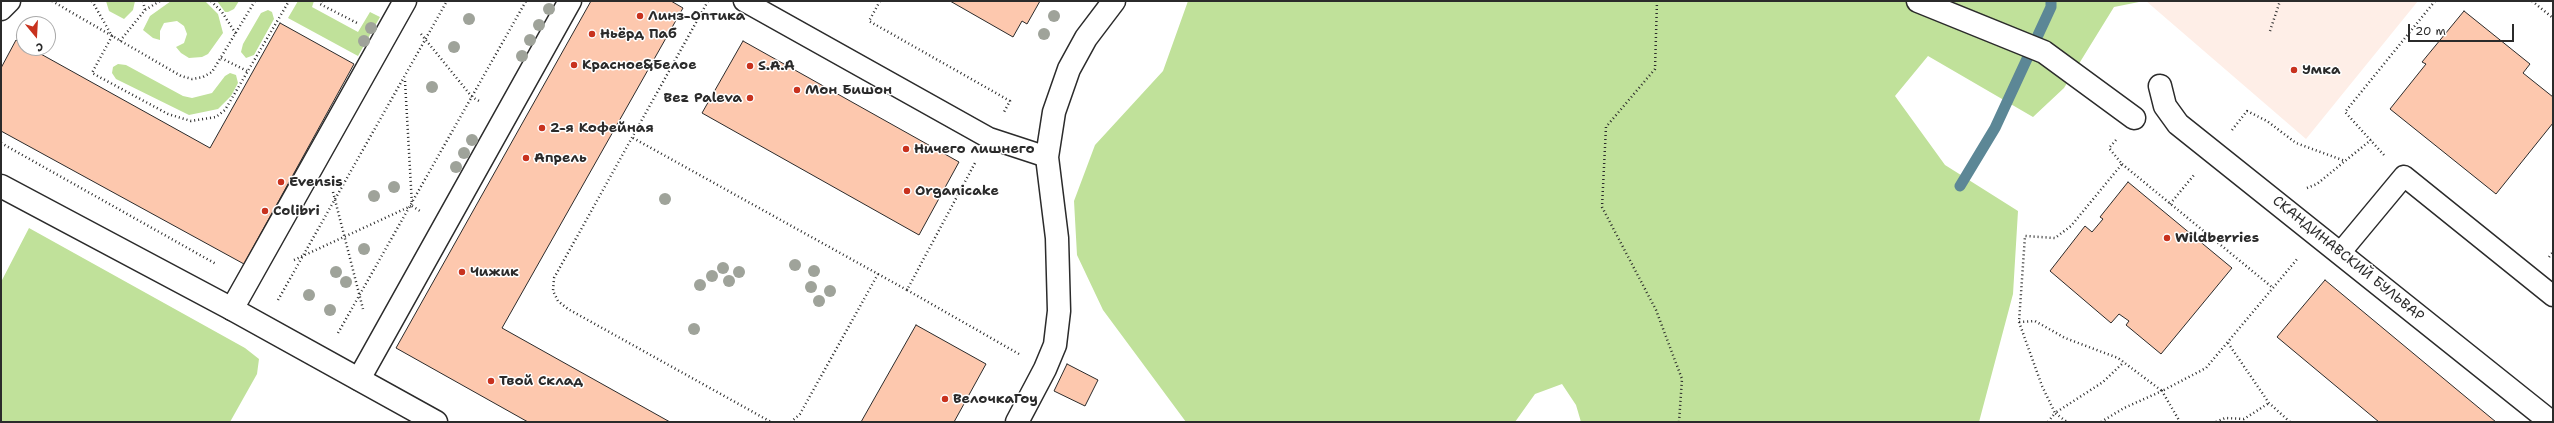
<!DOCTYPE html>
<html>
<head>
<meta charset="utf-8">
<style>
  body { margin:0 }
  #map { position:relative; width:2554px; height:423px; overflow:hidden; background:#fff; font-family:"Shantell Sans",sans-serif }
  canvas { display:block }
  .frame { position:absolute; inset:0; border:2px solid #2b2b2b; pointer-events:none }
  .north { position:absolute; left:16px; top:16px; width:40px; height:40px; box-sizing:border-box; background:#fff; border:1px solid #aaa; border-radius:50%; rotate:162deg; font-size:11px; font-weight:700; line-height:16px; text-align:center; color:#2b2b2b }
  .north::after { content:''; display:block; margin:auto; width:14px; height:18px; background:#c8321e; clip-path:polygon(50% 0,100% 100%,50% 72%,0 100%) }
  .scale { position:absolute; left:2408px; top:24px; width:106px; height:18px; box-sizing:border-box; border:2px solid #2b2b2b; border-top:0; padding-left:5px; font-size:12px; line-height:14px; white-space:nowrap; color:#2b2b2b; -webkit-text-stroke:3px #fff; paint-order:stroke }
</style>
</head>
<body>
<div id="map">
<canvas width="2554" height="423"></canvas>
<div class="frame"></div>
<div class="north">С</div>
<div class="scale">20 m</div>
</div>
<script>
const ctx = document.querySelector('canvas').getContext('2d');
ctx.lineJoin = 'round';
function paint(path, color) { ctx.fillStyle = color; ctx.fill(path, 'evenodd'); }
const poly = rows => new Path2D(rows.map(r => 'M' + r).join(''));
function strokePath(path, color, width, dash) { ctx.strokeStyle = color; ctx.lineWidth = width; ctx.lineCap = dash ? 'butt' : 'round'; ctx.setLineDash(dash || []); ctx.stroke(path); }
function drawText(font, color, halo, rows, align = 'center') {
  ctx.font = font + ' "Shantell Sans",sans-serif'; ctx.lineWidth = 3; ctx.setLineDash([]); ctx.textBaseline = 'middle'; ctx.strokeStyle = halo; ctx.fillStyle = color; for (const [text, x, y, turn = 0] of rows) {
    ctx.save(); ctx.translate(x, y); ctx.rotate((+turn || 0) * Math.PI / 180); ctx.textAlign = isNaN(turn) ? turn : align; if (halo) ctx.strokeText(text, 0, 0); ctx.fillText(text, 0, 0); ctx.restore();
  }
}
paint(poly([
  [2146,1,2418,1,2306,139]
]), '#feeee7');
paint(poly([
  [106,1,135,1,133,10,124,19,109,11],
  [171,1,205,1,218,14,223,33,208,54,202,57,189,58,181,53,176,47,184,43,187,34,184,26,177,21,164,23,160,31,160,40,153,38,143,30,150,16],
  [217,1,239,1,234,9,228,12,225,12],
  [298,1,314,1,312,7,358,32,370,12,380,17,358,56,288,18],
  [1188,1,2144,1,2114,7,2064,88,2033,117,1928,56,1895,96,1945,165,2018,211,2013,294,1979,422,1581,422,1576,405,1562,384,1535,394,1515,422,1186,422,1103,310,1077,255,1074,201,1095,145,1163,71],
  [268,10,272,12,274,19,254,55,246,58,241,52,243,44,261,13],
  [118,64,126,65,183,96,192,98,212,93,225,76,230,73,236,75,238,83,231,96,218,109,189,115,116,79,112,73,113,67],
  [29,228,245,348,259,359,257,374,230,422,1,422,1,282]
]), '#c0e19a');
strokePath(poly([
  [1960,186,1995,128,2051,7,2051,1]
]), '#5c8796', 11);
const building = poly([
  [591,1,671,1,683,8,502,328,670,422,528,422,396,348,591,1],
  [950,1,1040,1,1027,24,1022,21,1013,37,950,1],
  [2464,11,2530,64,2523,73,2553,97,2553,123,2496,194,2390,109,2426,64,2422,62,2464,11],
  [280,23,354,64,244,264,1,131,1,68,16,40,24,45,24,48,30,48,210,148,280,23],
  [743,41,959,162,919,235,702,113,743,41],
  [2128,182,2232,268,2161,354,2126,325,2129,321,2119,314,2111,323,2050,271,2085,226,2092,232,2103,219,2100,217,2128,182],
  [2325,280,2461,393,2496,422,2379,422,2277,337,2325,280],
  [916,325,986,364,954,422,861,422,916,325],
  [1067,364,1098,380,1085,406,1054,391,1067,364]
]);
paint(building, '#fdc8ae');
strokePath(building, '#2b2b2b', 1);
const service = poly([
  [744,1,989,138,1047,157],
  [2340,253,2404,176,2553,296]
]);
const pedestrian = poly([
  [1918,1,2044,52,2134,118],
  [232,309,405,1],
  [359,379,570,1]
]);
const minor = poly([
  [1,9,9,1],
  [2160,86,2165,106,2178,124,2551,422],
  [1,186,232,309,436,422],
  [1017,422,1045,369,1055,345,1059,311,1057,238,1047,157,1054,112,1069,69,1086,38,1114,1]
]);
strokePath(service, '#2b2b2b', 23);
strokePath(pedestrian, '#2b2b2b', 25);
strokePath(minor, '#2b2b2b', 25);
strokePath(poly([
  [52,1,181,76,192,79,203,77,212,72,255,1],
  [92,1,112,36,92,73,168,114,191,121,216,117,225,110,289,1],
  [143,1,145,10],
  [211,1,222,12,236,34],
  [322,1,320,4,357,23],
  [708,1,554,278,553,291,558,301,568,309,771,422],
  [880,1,869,21,1010,101,1004,112],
  [1657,1,1655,69,1606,127,1602,207,1656,310,1682,379,1679,422],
  [2532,1,2553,18],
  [2270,31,2280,1],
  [421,34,472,97,479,101],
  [120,41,145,10,160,1],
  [221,58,249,72],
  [405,81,412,205],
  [2232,130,2247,111,2267,121,2296,143,2345,161,2371,140],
  [633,138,878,274,800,414,791,422],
  [2116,140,2109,148,2122,164,2071,226,2055,238,2025,236,2019,322,2035,321,2065,338,2118,358,2162,391,2206,368,2298,258],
  [1,143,216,264],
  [2384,155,2345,112,2435,1],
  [2122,164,2273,288],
  [2307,188,2317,184,2345,161],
  [333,192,363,309],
  [2170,204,2194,175],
  [412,206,420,211],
  [2549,257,2553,252],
  [294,260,411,206],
  [878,274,907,290,975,163],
  [907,290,1019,354],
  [278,300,447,1],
  [2019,322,2042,386,2055,413,2103,382,2124,362],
  [338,333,526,1],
  [2228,343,2269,403,2290,422],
  [2048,422,2055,413,2067,422],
  [2101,422,2124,408,2162,391,2180,422],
  [2216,422,2225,418,2244,419,2269,403]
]), '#2b2b2b', 2.5, [1, 3]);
strokePath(service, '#fff', 20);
strokePath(pedestrian, '#fff', 22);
strokePath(minor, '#fff', 22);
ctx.fillStyle = '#9fa39a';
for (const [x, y] of [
  [549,9],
  [1054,16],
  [469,19],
  [539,25],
  [371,28],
  [1044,34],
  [530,40],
  [364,41],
  [454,47],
  [522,56],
  [432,87],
  [472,140],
  [464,153],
  [456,167],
  [394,187],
  [374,196],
  [665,199],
  [364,249],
  [795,265],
  [723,268],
  [814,271],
  [336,272],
  [739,272],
  [712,276],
  [729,281],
  [346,282],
  [700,285],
  [811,287],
  [830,291],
  [309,295],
  [819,301],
  [330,310],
  [694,329]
]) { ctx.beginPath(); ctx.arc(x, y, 6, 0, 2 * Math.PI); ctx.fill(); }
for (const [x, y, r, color] of [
  [640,16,4,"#c8321e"],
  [592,34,4,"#c8321e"],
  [574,65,4,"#c8321e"],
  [750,66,4,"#c8321e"],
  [2294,70,4,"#c8321e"],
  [797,90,4,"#c8321e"],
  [750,98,4,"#c8321e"],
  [542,128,4,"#c8321e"],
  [906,149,4,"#c8321e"],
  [526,158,4,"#c8321e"],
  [281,182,4,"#c8321e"],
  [907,191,4,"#c8321e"],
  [265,211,4,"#c8321e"],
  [2167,238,4,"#c8321e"],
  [462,272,4,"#c8321e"],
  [491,381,4,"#c8321e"],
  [945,399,4,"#c8321e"]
]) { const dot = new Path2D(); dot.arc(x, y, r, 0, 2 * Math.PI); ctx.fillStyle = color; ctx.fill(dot); strokePath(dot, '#fff', 1.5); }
drawText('bold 14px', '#2b2b2b', '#fff', [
  ["Линз-Оптика",648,16],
  ["Ньёрд Паб",600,34],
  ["Красное&Белое",582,65],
  ["S.A.A",758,66],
  ["Умка",2302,70],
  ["Мон Бишон",805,90],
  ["Bez Paleva",742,98,"right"],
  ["2-я Кофейная",550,128],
  ["Ничего лишнего",914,149],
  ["Апрель",534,158],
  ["Evensis",289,182],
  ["Organicake",915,191],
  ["Colibri",273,211],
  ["Wildberries",2175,238],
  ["Чижик",470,272],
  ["Твой Склад",499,381],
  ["ВелочкаГоу",953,399]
], 'left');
drawText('14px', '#2b2b2b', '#fff', [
  ["СКАНДИНАВСКИЙ БУЛЬВАР",2348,259,39]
]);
</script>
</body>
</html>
